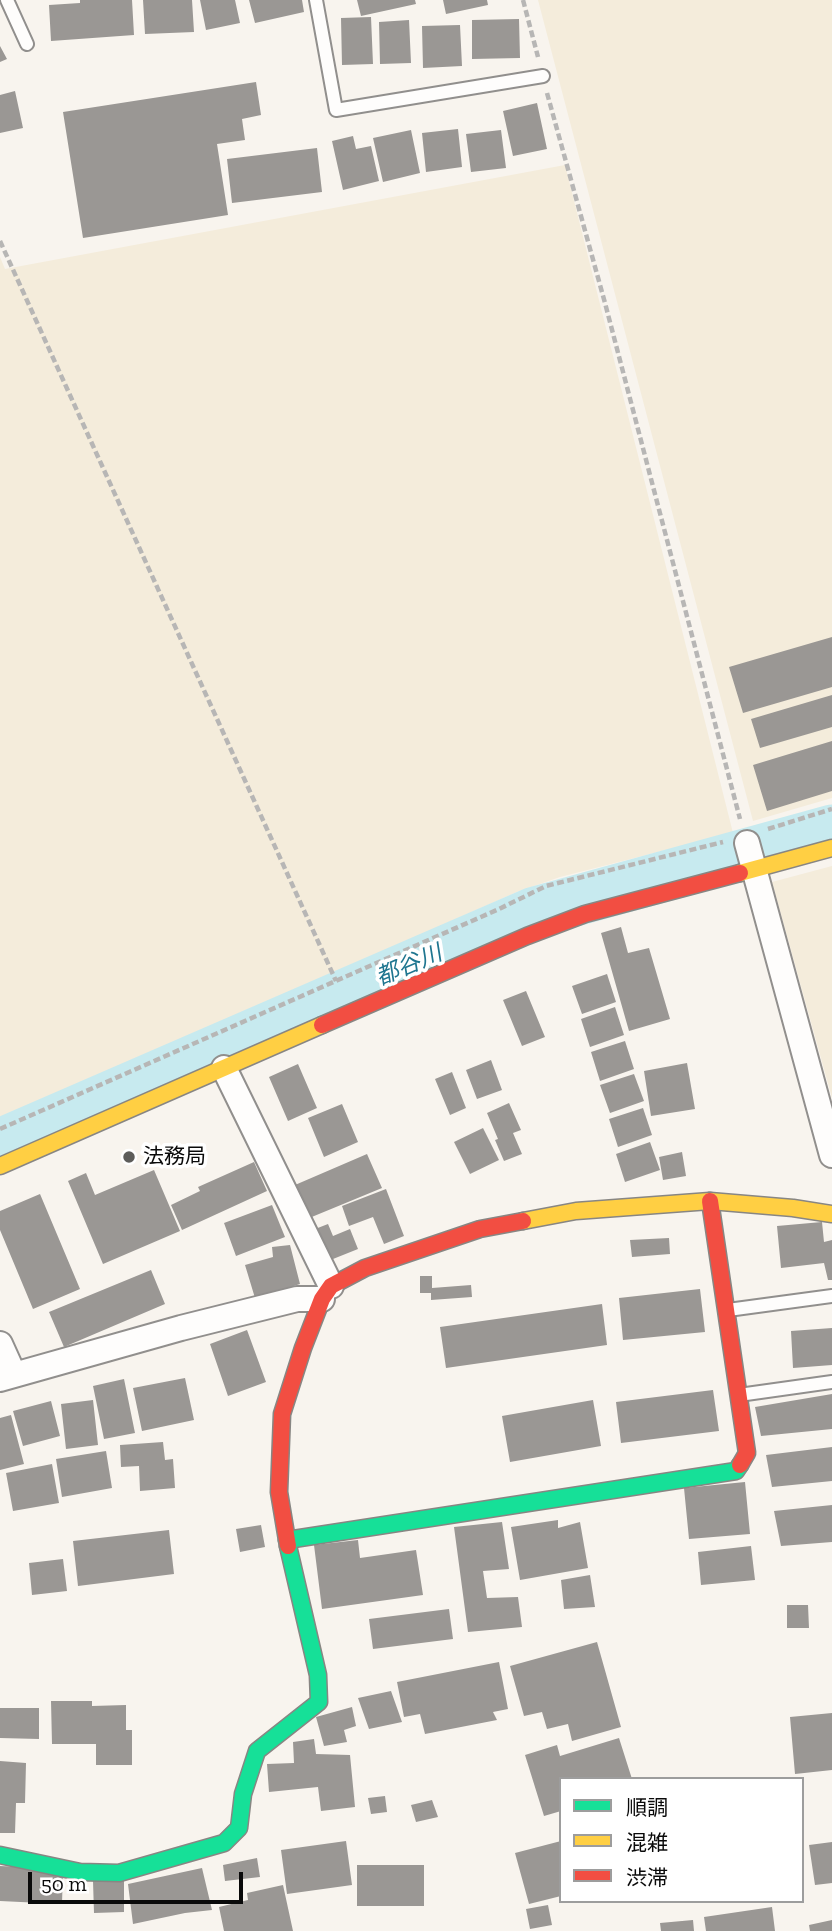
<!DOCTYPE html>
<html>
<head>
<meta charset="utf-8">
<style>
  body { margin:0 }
  #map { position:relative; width:832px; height:1931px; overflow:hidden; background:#f8f4ee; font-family:"Zilla Slab","Noto Sans JP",serif }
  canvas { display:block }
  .legend { position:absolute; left:559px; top:1777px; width:245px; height:126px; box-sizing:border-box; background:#fff; border:2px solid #9d9d9d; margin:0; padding:9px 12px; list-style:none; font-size:21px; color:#0a0a0a }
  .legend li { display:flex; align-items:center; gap:14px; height:35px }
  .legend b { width:35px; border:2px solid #9d9d9d }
  .scale { position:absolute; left:28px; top:1872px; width:215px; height:32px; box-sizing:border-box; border:4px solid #0a0a0a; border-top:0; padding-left:9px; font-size:21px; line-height:24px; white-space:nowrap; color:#0a0a0a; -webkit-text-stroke:5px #fff; paint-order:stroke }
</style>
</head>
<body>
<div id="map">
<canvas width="832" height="1931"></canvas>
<ul class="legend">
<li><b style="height:9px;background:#16e098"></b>順調</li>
<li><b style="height:9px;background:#ffcf43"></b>混雑</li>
<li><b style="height:9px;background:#f24e42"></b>渋滞</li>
</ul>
<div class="scale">50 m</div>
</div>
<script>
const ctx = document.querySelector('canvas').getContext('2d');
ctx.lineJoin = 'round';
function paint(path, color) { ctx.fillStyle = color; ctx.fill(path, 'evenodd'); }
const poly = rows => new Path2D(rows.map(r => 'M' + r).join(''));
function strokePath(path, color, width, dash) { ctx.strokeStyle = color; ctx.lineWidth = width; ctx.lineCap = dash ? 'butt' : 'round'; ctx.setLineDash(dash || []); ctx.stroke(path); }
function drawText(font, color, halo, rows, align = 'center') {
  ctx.font = font + ' "Zilla Slab","Noto Sans JP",serif'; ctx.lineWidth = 7; ctx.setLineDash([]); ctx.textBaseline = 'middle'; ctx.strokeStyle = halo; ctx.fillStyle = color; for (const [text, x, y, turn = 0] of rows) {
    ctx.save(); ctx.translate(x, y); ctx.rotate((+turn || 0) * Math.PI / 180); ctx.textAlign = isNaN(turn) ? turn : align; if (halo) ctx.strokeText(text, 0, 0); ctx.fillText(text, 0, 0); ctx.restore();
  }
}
paint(poly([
  [538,0,832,0,832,798,753,821],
  [565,165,733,833,560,877,517,892,0,1121,0,257,5,269],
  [832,866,832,1098,772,882]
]), '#f4ecdb');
strokePath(poly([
  [0,1144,535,912,832,830]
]), '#c7eaef', 51);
paint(poly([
  [80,0,132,0,134,35,51,41,49,5,80,3],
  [143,0,192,0,194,32,145,34],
  [200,0,235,0,240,23,206,30],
  [249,0,302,0,304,12,255,23],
  [357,0,415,0,416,4,361,16],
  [443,0,487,0,488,5,446,14],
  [371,17,373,64,342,65,341,18],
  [519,19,520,58,472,59,472,20],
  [409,20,411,63,380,64,379,22],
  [460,25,462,66,423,68,422,26],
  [0,46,7,59,0,62],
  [256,82,261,115,242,119,245,140,217,144,228,215,83,238,63,112],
  [15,91,23,128,0,133,0,95],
  [537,103,547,149,513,156,503,111],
  [458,129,462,167,426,172,422,133],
  [411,130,420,173,383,182,373,138],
  [501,130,506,168,471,172,466,134],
  [353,136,356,149,371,146,379,181,343,190,332,141],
  [317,148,322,192,232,203,227,159],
  [832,637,832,687,743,713,729,667],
  [832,695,832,727,760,748,751,719],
  [832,741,832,791,767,811,753,765],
  [621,927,628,953,649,948,670,1019,629,1031,601,933],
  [607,974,616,1002,582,1014,572,986],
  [526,991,545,1037,522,1046,503,1000],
  [615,1007,624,1035,590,1047,581,1019],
  [625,1041,634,1069,600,1081,591,1052],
  [491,1060,502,1090,477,1099,466,1070],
  [687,1063,695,1109,651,1116,644,1071],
  [298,1064,317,1108,288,1121,269,1077],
  [452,1072,466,1108,450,1115,435,1079],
  [634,1074,644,1101,610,1113,600,1085],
  [509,1103,521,1130,513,1133,522,1154,504,1161,495,1140,498,1139,487,1113],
  [342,1104,358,1142,324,1157,308,1118],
  [643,1108,652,1135,618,1147,609,1119],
  [483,1128,499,1160,470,1174,454,1142],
  [650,1142,660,1170,625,1182,616,1154],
  [682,1152,686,1176,663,1180,659,1157],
  [367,1154,382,1188,302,1221,288,1188],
  [254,1162,267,1191,182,1230,171,1205,200,1191,198,1187],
  [154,1170,180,1231,103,1264,68,1181,86,1173,95,1195],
  [386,1189,404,1236,384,1244,373,1217,349,1226,342,1206],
  [40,1194,80,1289,33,1309,0,1230,0,1211],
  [272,1205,285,1237,236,1256,224,1223],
  [822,1222,824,1242,832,1240,832,1280,828,1280,824,1263,781,1268,777,1226],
  [328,1224,333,1236,350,1229,358,1249,323,1263,310,1231],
  [669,1238,670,1254,632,1257,630,1240],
  [290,1245,300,1284,255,1298,245,1265,273,1257,272,1247],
  [151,1270,165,1304,64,1347,49,1312],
  [420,1276,432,1276,432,1288,471,1285,472,1297,431,1300,431,1293,420,1293],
  [700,1289,705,1332,623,1340,619,1298],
  [602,1304,607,1345,446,1368,440,1327],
  [832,1328,832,1365,793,1368,791,1331],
  [247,1330,266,1382,228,1396,210,1344],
  [185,1378,194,1420,142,1431,133,1388],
  [124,1379,135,1433,104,1439,93,1386],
  [713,1390,719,1431,621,1443,616,1402],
  [832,1394,832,1429,761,1436,755,1407],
  [93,1400,98,1445,66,1449,61,1404],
  [593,1400,601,1446,510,1462,502,1416],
  [51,1401,60,1436,23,1446,13,1411],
  [11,1415,24,1464,0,1470,0,1418],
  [163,1442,165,1460,173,1459,175,1488,140,1491,139,1466,121,1467,120,1445],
  [832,1447,832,1481,772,1487,766,1455],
  [106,1451,112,1488,62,1497,56,1459],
  [52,1464,59,1503,13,1511,6,1473],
  [745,1482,750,1534,689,1539,684,1488],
  [832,1505,832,1542,781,1546,774,1511],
  [558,1520,558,1528,580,1522,588,1568,520,1580,511,1527],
  [502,1522,509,1569,483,1571,487,1598,518,1597,522,1627,468,1632,454,1527],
  [261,1525,265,1547,240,1552,236,1529],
  [169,1530,174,1574,78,1586,73,1541],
  [358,1540,360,1558,416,1550,423,1595,322,1609,314,1545],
  [751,1546,755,1580,701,1585,698,1552],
  [63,1559,67,1591,32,1595,29,1563],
  [590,1575,595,1607,564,1609,561,1580],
  [787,1605,808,1605,809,1628,787,1628],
  [449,1609,453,1639,373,1649,369,1619],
  [597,1642,621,1727,572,1741,568,1724,547,1729,542,1712,524,1716,510,1666],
  [499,1662,508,1709,493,1712,497,1720,425,1734,420,1714,404,1717,397,1682],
  [391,1691,402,1722,369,1729,358,1698],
  [51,1701,92,1701,92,1706,126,1705,126,1730,132,1730,132,1765,96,1765,96,1744,52,1744],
  [352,1707,356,1726,344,1730,347,1742,324,1746,316,1717],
  [0,1708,39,1708,39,1739,0,1738],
  [832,1713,832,1770,795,1774,790,1717],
  [619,1738,632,1779,561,1779,561,1811,544,1816,525,1755,557,1745,560,1756],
  [314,1739,316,1754,350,1755,355,1807,321,1811,318,1787,269,1792,267,1764,294,1763,293,1742],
  [0,1761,26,1763,25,1803,16,1803,15,1833,0,1833],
  [385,1796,387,1812,371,1814,368,1798],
  [432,1800,438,1817,416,1822,411,1805],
  [346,1841,352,1885,287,1894,281,1850],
  [561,1841,561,1896,529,1904,515,1853],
  [832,1842,832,1883,815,1885,809,1845],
  [257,1858,260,1877,225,1881,223,1865],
  [357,1865,424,1865,424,1906,357,1906],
  [0,1866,63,1869,62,1904,0,1901],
  [202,1868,212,1910,185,1913,133,1924,128,1884],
  [93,1881,124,1881,124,1912,94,1913],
  [283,1885,293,1931,224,1931,219,1907,248,1900,247,1893],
  [548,1905,552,1925,530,1929,526,1909],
  [772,1907,775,1931,706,1931,704,1917],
  [693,1920,694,1931,661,1931,660,1923],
  [832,1920,832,1931,810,1931,809,1925]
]), '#9a9794');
const lane = poly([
  [7,0,27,44],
  [316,0,336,110,543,76],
  [728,1310,832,1296],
  [739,1395,832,1382]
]);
const street = poly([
  [747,843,832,1155],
  [224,1068,331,1286],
  [0,1344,14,1375],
  [0,1379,181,1328,297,1299,322,1299]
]);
const fast = poly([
  [287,1540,736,1471,740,1465],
  [0,1855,80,1872,119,1873,224,1843,239,1828,243,1794,257,1751,319,1702,318,1675,288,1546]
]);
const slow = poly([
  [740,873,832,848],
  [0,1166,322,1025],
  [523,1221,576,1211,710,1201,793,1208,832,1214]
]);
const jam = poly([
  [322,1025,527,936,585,914,740,873],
  [710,1201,747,1453,740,1465],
  [288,1546,279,1492,282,1414,303,1348,322,1299,331,1286,365,1268,480,1229,523,1221]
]);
strokePath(lane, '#918f8d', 16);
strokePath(street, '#918f8d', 28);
strokePath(fast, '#888683', 19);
strokePath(slow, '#888683', 19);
strokePath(jam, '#888683', 19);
strokePath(poly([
  [523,0,538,57],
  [547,93,605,303,740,819],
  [0,241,336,981],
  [768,829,832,809],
  [0,1129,499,909,546,886,723,842]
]), '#b7b6b5', 4.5, [7, 3.5]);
strokePath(lane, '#fefdfc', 12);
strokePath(street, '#fefdfc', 24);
strokePath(fast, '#16e098', 16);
strokePath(slow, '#ffcf43', 16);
strokePath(jam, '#f24e42', 16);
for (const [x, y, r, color] of [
  [129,1157,7,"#5d5c5a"]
]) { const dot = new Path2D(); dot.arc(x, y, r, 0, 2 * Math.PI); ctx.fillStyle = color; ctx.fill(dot); strokePath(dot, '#fff', 2.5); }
drawText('21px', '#0a0a0a', '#fff', [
  ["法務局",143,1157]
], 'left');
drawText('italic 23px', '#1f7690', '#fff', [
  ["都谷川",409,966,-23]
]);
</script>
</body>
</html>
